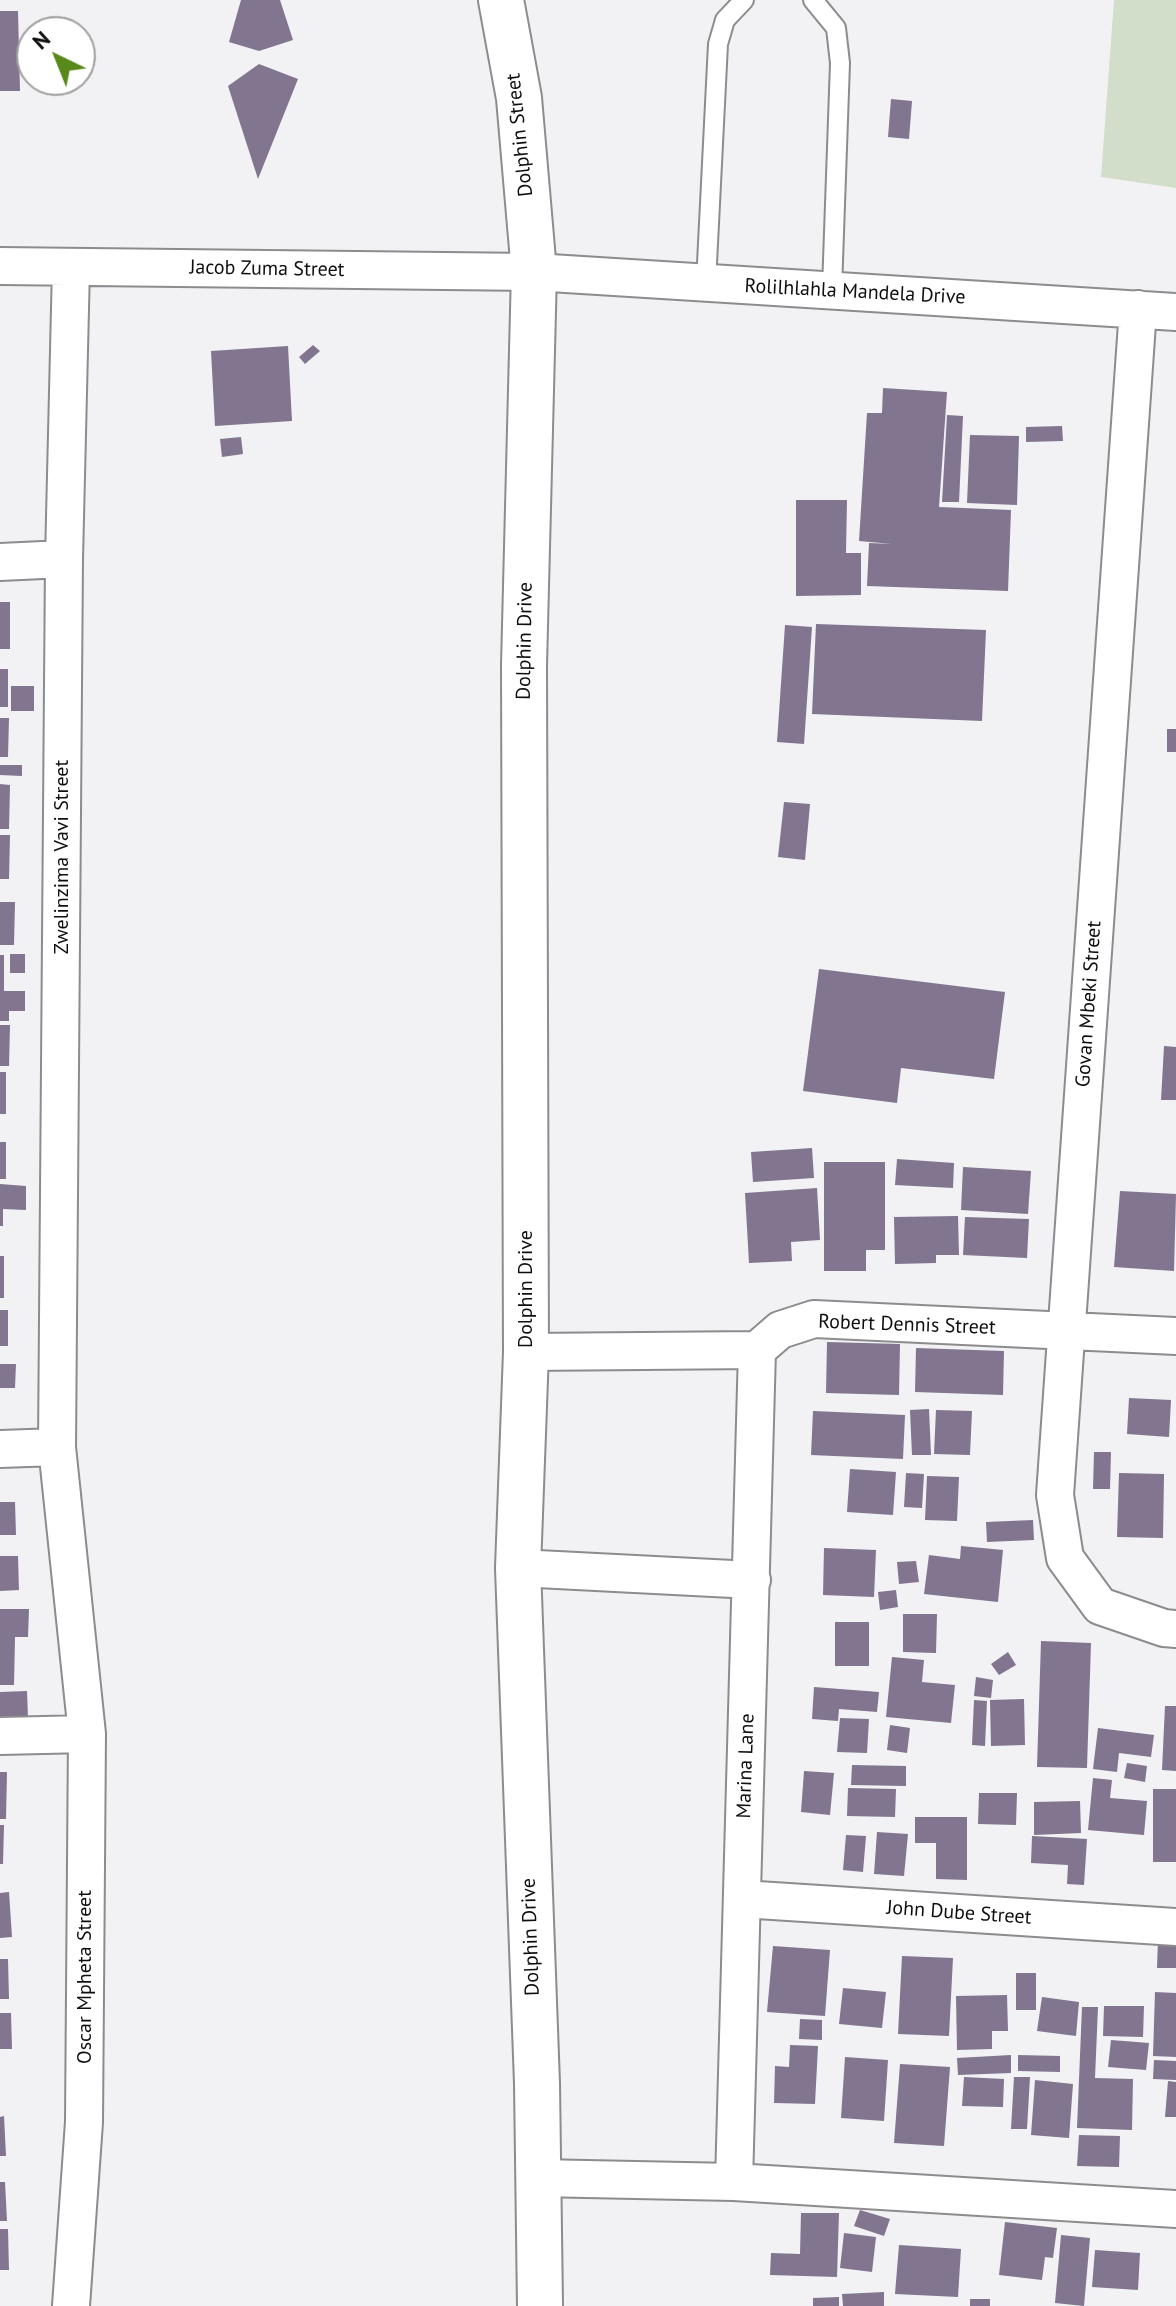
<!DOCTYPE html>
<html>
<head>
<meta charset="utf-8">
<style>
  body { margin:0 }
  #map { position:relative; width:1176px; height:2306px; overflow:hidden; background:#f2f1f4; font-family:"PT Sans",sans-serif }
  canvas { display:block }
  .north { position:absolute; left:16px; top:16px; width:80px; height:80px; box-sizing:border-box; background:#fff; border:2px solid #9f9f9f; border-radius:50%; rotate:317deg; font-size:22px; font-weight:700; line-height:32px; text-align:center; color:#0e0e0f }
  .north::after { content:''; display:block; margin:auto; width:28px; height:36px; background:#59881b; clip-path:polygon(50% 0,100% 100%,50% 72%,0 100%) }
</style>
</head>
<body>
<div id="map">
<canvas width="1176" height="2306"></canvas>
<div class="north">N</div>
</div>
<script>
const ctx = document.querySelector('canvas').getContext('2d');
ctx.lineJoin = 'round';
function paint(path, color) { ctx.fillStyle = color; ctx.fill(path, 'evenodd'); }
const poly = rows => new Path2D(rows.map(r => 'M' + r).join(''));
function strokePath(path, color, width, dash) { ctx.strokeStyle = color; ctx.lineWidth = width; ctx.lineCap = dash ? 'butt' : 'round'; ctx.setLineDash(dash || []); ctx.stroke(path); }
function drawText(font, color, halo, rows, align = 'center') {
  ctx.font = font + ' "PT Sans",sans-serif'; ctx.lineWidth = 6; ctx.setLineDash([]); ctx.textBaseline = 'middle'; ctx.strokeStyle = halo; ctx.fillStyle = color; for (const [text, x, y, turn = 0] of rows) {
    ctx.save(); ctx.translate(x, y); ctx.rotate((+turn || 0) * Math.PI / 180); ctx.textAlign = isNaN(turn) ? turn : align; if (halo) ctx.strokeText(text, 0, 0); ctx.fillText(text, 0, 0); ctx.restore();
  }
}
paint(poly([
  [1114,0,1176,0,1176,188,1101,177]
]), '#d2dec9');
paint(poly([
  [241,0,280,0,293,40,259,51,229,42],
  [0,11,18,11,20,91,0,91],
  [259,64,298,79,258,179,228,86],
  [891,99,912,101,909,139,888,137],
  [313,345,320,351,305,364,299,357],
  [288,346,292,421,215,426,211,351],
  [883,388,947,392,939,507,1011,510,1008,591,867,586,869,543,892,544,859,541,867,413,882,413],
  [947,415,963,416,959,502,942,502],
  [1062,426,1063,441,1026,442,1026,427],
  [970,435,1019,436,1017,505,967,503],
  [241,437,243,454,222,457,220,439],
  [796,500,847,500,846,553,861,553,861,595,796,596],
  [0,602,10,602,10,649,0,649],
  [816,624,986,630,982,721,812,714],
  [785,625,812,627,804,744,777,742],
  [0,669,8,669,8,707,0,707],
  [11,686,34,686,34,711,11,711],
  [0,718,9,718,8,757,0,757],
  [1167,729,1176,729,1176,752,1167,752],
  [0,765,22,765,22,776,0,775],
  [0,784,10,785,9,829,0,829],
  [784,802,810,804,805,860,778,857],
  [0,835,10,835,9,879,0,879],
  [0,902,15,902,14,945,0,945],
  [10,954,25,954,25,973,10,973],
  [0,955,4,955,4,991,25,991,25,1011,9,1011,9,1021,0,1021],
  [819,969,1005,992,994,1079,901,1068,897,1103,803,1091],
  [0,1025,10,1025,9,1066,0,1066],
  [1164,1046,1176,1047,1176,1100,1161,1100],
  [0,1072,6,1072,6,1114,0,1114],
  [0,1142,6,1142,6,1179,0,1179],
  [812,1148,814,1178,753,1182,751,1152],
  [897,1159,954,1163,953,1188,895,1185],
  [824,1162,885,1162,885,1250,866,1250,866,1271,824,1271],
  [963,1167,1031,1171,1028,1214,961,1210],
  [0,1184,26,1186,26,1210,3,1209,3,1226,0,1226],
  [817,1188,820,1240,791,1242,792,1261,749,1263,745,1193],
  [1120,1191,1176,1194,1174,1271,1114,1267],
  [958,1216,959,1255,936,1255,936,1263,895,1264,894,1217],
  [965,1217,1029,1219,1027,1258,963,1255],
  [0,1256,4,1256,4,1298,0,1298],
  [0,1310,8,1310,8,1346,0,1346],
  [827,1342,900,1344,899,1395,826,1393],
  [916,1348,1004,1351,1003,1395,915,1392],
  [0,1364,16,1364,15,1388,0,1388],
  [1129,1398,1171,1400,1169,1437,1127,1434],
  [929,1409,931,1455,912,1455,910,1410],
  [936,1410,972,1411,970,1455,934,1454],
  [813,1411,905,1415,903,1459,811,1455],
  [1094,1452,1111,1452,1110,1489,1093,1489],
  [850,1469,896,1472,893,1515,847,1512],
  [906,1473,924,1474,922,1508,904,1507],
  [1119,1473,1164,1474,1163,1538,1117,1537],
  [927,1476,959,1477,957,1521,925,1520],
  [0,1502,15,1502,16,1535,0,1535],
  [1033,1520,1034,1540,987,1542,986,1522],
  [961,1546,1003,1550,998,1602,924,1594,929,1555,960,1559],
  [824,1548,876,1550,874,1597,823,1595],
  [0,1556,18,1556,19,1590,0,1591],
  [916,1561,919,1582,899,1584,897,1562],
  [896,1590,898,1607,880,1610,878,1592],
  [0,1609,29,1609,28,1637,15,1637,14,1685,0,1685],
  [903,1614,937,1614,936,1653,903,1652],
  [835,1622,869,1622,869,1666,835,1666],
  [1041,1641,1091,1643,1087,1768,1037,1767],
  [1008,1652,1016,1665,999,1675,991,1664],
  [892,1657,924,1660,922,1682,955,1685,951,1723,886,1717],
  [976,1677,993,1680,991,1698,974,1696],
  [814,1687,879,1692,877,1712,839,1709,838,1721,812,1719],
  [27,1691,28,1718,0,1719,0,1692],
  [1024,1699,1025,1745,991,1746,990,1700],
  [974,1700,987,1701,985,1746,972,1745],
  [1165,1706,1176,1706,1176,1771,1162,1770],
  [840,1718,869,1719,867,1753,837,1752],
  [890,1725,910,1728,907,1753,887,1750],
  [1098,1728,1154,1735,1151,1757,1119,1753,1117,1772,1093,1769],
  [1127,1763,1147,1766,1145,1782,1124,1778],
  [852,1765,906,1766,906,1786,851,1785],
  [804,1771,834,1773,830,1815,801,1812],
  [0,1772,7,1772,6,1819,0,1819],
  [1093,1778,1112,1780,1110,1798,1147,1801,1144,1835,1088,1830],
  [848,1788,896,1789,895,1817,847,1816],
  [1153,1789,1176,1789,1176,1862,1153,1862],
  [979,1793,1017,1793,1016,1825,978,1824],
  [1080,1801,1081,1833,1034,1835,1034,1802],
  [915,1817,967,1817,967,1880,936,1879,936,1843,915,1843],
  [0,1825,4,1825,3,1864,0,1864],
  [877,1832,908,1834,904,1876,874,1874],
  [846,1835,866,1836,863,1872,843,1870],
  [1032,1836,1087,1839,1084,1885,1067,1884,1068,1865,1031,1863],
  [9,1892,12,1937,0,1938,0,1893],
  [1158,1940,1176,1941,1176,1968,1157,1968],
  [773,1946,830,1950,825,2016,767,2012],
  [902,1956,953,1958,949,2036,898,2034],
  [0,1959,8,1959,9,1999,0,1999],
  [1016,1973,1036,1973,1036,2010,1016,2010],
  [843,1988,886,1992,882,2028,839,2024],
  [1155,1992,1176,1993,1176,2057,1153,2056],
  [1007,1995,1008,2031,992,2031,992,2049,957,2050,956,1996],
  [1042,1997,1079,2002,1076,2036,1037,2031],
  [1104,2006,1144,2006,1143,2037,1103,2036],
  [1082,2007,1098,2007,1095,2078,1133,2079,1132,2130,1077,2128],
  [0,2013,11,2013,12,2049,0,2049],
  [800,2019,822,2020,822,2040,799,2039],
  [1111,2040,1149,2043,1146,2070,1108,2067],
  [790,2045,818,2046,815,2104,774,2103,775,2066,789,2067],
  [1011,2055,1011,2073,958,2075,957,2058],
  [1018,2055,1060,2056,1060,2072,1018,2071],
  [845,2057,888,2060,884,2121,841,2118],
  [1154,2060,1176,2061,1176,2080,1153,2079],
  [900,2064,950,2067,944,2146,894,2143],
  [964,2077,1004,2079,1003,2107,962,2106],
  [1014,2077,1030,2077,1027,2129,1011,2129],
  [1035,2080,1073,2084,1069,2138,1031,2135],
  [1168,2081,1176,2082,1176,2117,1165,2117],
  [4,2116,6,2156,0,2156,0,2117],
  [1079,2135,1120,2136,1119,2167,1077,2166],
  [0,2182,5,2182,7,2221,0,2221],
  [860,2210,890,2219,884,2236,854,2226],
  [801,2213,839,2213,837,2277,770,2275,771,2253,800,2254],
  [1005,2222,1057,2228,1053,2258,1045,2257,1042,2280,999,2275],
  [0,2229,8,2229,9,2270,0,2270],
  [844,2233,876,2237,872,2272,840,2268],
  [1061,2235,1090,2238,1084,2306,1055,2303],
  [899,2245,961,2249,958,2297,895,2294],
  [1095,2250,1140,2253,1138,2290,1092,2287],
  [884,2292,884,2306,843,2306,842,2294],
  [839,2297,839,2306,813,2306,813,2298],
  [970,2299,990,2299,990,2306,970,2306]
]), '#81758f');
const lane = poly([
  [813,0,836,28,840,63,832,289],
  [706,283,718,44,725,20,744,0]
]);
const street = poly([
  [0,266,534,272,1176,312],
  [71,267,64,559,57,1447,87,1734,84,2122,71,2306],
  [1138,309,1055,1495,1065,1558,1100,1606,1164,1628,1176,1629],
  [0,562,64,559],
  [757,1350,780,1330,814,1319,1176,1336],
  [526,1352,757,1350],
  [0,1449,57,1447],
  [518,1568,752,1580],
  [0,1736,87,1734],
  [742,1899,1176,1927],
  [537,2178,734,2182,1176,2209],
  [734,2182,757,1350]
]);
const secondary = poly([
  [501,0,519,98,534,272,524,665,526,1352,518,1568,537,2083,540,2306]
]);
strokePath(lane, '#8c8b8e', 22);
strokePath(street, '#8c8b8e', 40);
strokePath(secondary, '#8c8b8e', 48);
strokePath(lane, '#fff', 18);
strokePath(street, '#fff', 36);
strokePath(secondary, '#fff', 44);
drawText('20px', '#0e0e0f', '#fff', [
  ["Dolphin Street",520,135,-96],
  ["Jacob Zuma Street",267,269,1],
  ["Rolilhlahla Mandela Drive",855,292,3],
  ["Dolphin Drive",525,641,-89],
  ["Zwelinzima Vavi Street",62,857,-90],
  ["Govan Mbeki Street",1089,1004,-86],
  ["Dolphin Drive",526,1289,-90],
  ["Robert Dennis Street",907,1325,2],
  ["Marina Lane",746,1766,-88],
  ["John Dube Street",959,1913,4],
  ["Dolphin Drive",531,1937,-92],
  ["Oscar Mpheta Street",85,1977,-90]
]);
</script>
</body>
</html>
